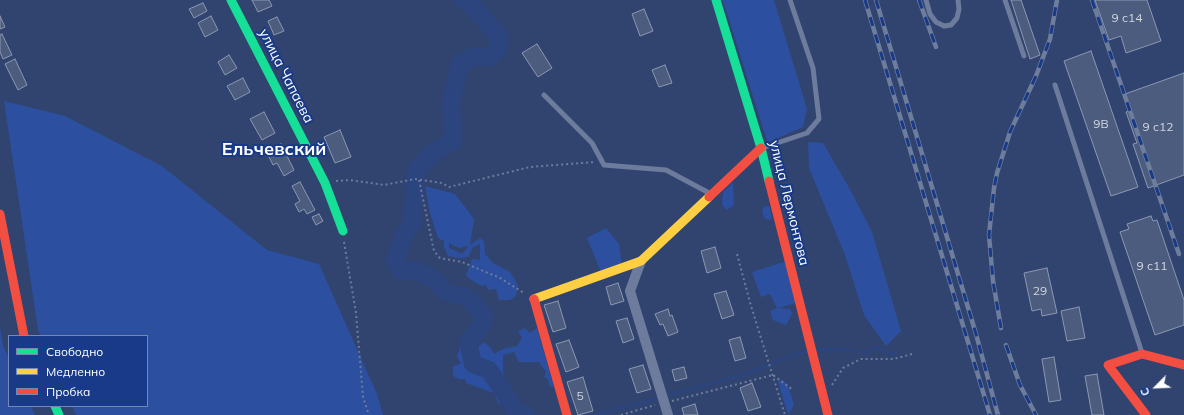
<!DOCTYPE html>
<html>
<head>
<meta charset="utf-8">
<style>
  body { margin:0 }
  #map { position:relative; width:1184px; height:415px; overflow:hidden; background:#31446f; font-family:Mulish,sans-serif }
  canvas { display:block }
  .legend { position:absolute; left:8px; top:335px; width:140px; height:72px; box-sizing:border-box; background:#183a88; border:1px solid #7489b8; margin:0; padding:5px 7px; list-style:none; font-size:12px; color:#fff }
  .legend li { display:flex; align-items:center; gap:8px; height:20px }
  .legend b { width:20px; border:1px solid #7489b8 }
  .north { position:absolute; left:1136px; top:367px; width:40px; height:40px; -webkit-text-stroke:3px #183a88; paint-order:stroke; rotate:246deg; font-size:11px; font-weight:700; line-height:16px; text-align:center; color:#fff }
  .north::after { content:''; display:block; margin:auto; width:14px; height:18px; background:#fff; clip-path:polygon(50% 0,100% 100%,50% 72%,0 100%) }
</style>
</head>
<body>
<div id="map">
<canvas width="1184" height="415"></canvas>
<ul class="legend">
<li><b style="height:5px;background:#16e098"></b>Свободно</li>
<li><b style="height:5px;background:#ffcf43"></b>Медленно</li>
<li><b style="height:5px;background:#f24e42"></b>Пробка</li>
</ul>
<div class="north">С</div>
</div>
<script>
const ctx = document.querySelector('canvas').getContext('2d');
ctx.lineJoin = 'round';
function paint(path, color) { ctx.fillStyle = color; ctx.fill(path, 'evenodd'); }
const poly = rows => new Path2D(rows.map(r => 'M' + r).join(''));
function strokePath(path, color, width, dash) { ctx.strokeStyle = color; ctx.lineWidth = width; ctx.lineCap = dash ? 'butt' : 'round'; ctx.setLineDash(dash || []); ctx.stroke(path); }
function drawText(font, color, halo, rows, align = 'center') {
  ctx.font = font + ' Mulish,sans-serif'; ctx.lineWidth = 4; ctx.setLineDash([]); ctx.textBaseline = 'middle'; ctx.strokeStyle = halo; ctx.fillStyle = color; for (const [text, x, y, turn = 0] of rows) {
    ctx.save(); ctx.translate(x, y); ctx.rotate((+turn || 0) * Math.PI / 180); ctx.textAlign = isNaN(turn) ? turn : align; if (halo) ctx.strokeText(text, 0, 0); ctx.fillText(text, 0, 0); ctx.restore();
  }
}
paint(poly([
  [722,0,774,0,807,109,803,127,771,141,767,141,727,13],
  [4,101,65,116,162,166,267,250,319,264,377,394,383,415,76,415,72,406,147,406,147,336,41,336,38,330],
  [808,142,823,143,851,191,872,232,901,331,886,346,864,315,845,255,809,168],
  [733,182,734,205,727,210,722,205,723,192],
  [425,186,455,194,474,219,470,245,480,238,484,241,485,254,493,263,510,272,514,278,518,286,516,296,510,300,499,300,496,289,488,290,486,285,481,286,470,279,466,275,472,259,480,260,480,244,473,247,468,257,460,258,448,256,444,247,444,241,438,238,430,213],
  [449,243,459,248,469,246,462,254,449,248],
  [764,206,770,207,772,220,765,219,762,211],
  [606,228,619,244,622,266,601,272,587,238],
  [787,261,796,303,778,308,790,309,792,314,786,325,773,320,770,311,777,308,770,294,761,297,752,272],
  [0,327,3,346,9,358,9,406,31,406,35,415,0,415],
  [524,328,530,333,537,328,554,387,549,386,548,379,544,377,546,372,539,362,519,362,514,352,503,355,503,373,509,392,505,397,500,394,501,399,503,401,501,404,498,403,494,393,466,383,465,379,459,379,453,376,453,367,461,363,457,357,459,351,461,344,466,339,474,340,478,347,484,342,490,347,494,354,503,349,517,346,522,338,518,332],
  [783,380,788,386,794,404,789,414,787,411,778,381]
]), '#2c509f');
strokePath(poly([
  [815,350,825,349,852,350,866,353,874,347,891,354,896,353],
  [596,415,742,375,770,365,783,359,796,354,808,352]
]), '#2c457e', 3);
strokePath(poly([
  [463,0,471,4,498,36,498,50,490,57,472,57,460,64,451,102,453,141,433,153,416,171,412,224,405,233,395,260,401,271,414,270,429,276,448,293,466,297,473,303,484,316,482,326,468,342,473,364,489,370,515,409,526,415]
]), '#2c457e', 18);
const building = poly([
  [252,0,269,0,272,6,258,12,252,0],
  [1011,0,1021,0,1040,55,1030,59,1011,0],
  [1095,0,1147,0,1161,41,1126,53,1121,36,1109,40,1095,0],
  [203,3,207,11,194,18,189,9,203,3],
  [644,9,653,31,640,36,632,14,644,9],
  [0,16,5,27,0,29,0,16],
  [211,16,218,30,205,37,198,23,211,16],
  [277,17,284,31,274,35,268,21,277,17],
  [2,34,12,55,3,59,0,52,0,35,2,34],
  [537,44,552,68,538,77,522,53,537,44],
  [1091,51,1138,187,1111,196,1064,61,1091,51],
  [229,55,237,68,225,75,218,62,229,55],
  [15,59,27,85,18,90,5,64,15,59],
  [665,65,672,83,659,87,652,70,665,65],
  [1184,73,1184,175,1148,188,1133,144,1137,143,1126,112,1131,110,1125,94,1184,73],
  [243,78,250,92,235,100,227,86,243,78],
  [264,112,275,133,262,140,250,119,264,112],
  [340,130,351,157,335,163,324,137,340,130],
  [281,144,294,170,284,176,277,163,273,165,266,151,281,144],
  [300,182,315,210,307,214,304,209,299,212,295,204,300,201,292,186,300,182],
  [319,214,323,221,316,225,312,217,319,214],
  [1151,216,1153,221,1157,220,1184,300,1184,325,1155,335,1120,232,1129,229,1127,224,1151,216],
  [715,247,721,268,707,273,701,251,715,247],
  [1047,268,1057,313,1042,316,1041,309,1032,311,1024,273,1047,268],
  [618,283,624,301,611,305,606,287,618,283],
  [726,291,734,315,722,319,714,294,726,291],
  [558,301,566,328,553,332,544,305,558,301],
  [1079,307,1085,338,1067,341,1061,311,1079,307],
  [668,309,670,316,672,315,678,332,668,336,663,324,660,325,655,314,668,309],
  [627,318,634,339,623,343,616,321,627,318],
  [740,337,746,358,735,361,729,340,740,337],
  [569,340,579,367,566,372,556,344,569,340],
  [1054,357,1061,400,1049,402,1042,359,1054,357],
  [643,365,651,389,637,393,629,369,643,365],
  [684,367,687,378,675,381,672,370,684,367],
  [1097,374,1104,415,1092,415,1085,376,1097,374],
  [583,377,593,411,578,415,567,382,583,377],
  [752,383,761,407,748,411,740,388,752,383],
  [695,404,698,415,684,415,682,408,695,404]
]);
paint(building, '#4c5c7e');
strokePath(building, '#8c98b2', 1);
strokePath(poly([
  [419,180,434,251,440,258,462,262,500,278,524,293],
  [336,181,350,180,384,185,415,179,442,183,449,187,530,167,595,162],
  [344,242,356,313,363,397,369,415],
  [737,254,751,306,785,415],
  [832,385,843,368,861,359,894,359,912,354],
  [672,401,773,375,793,390],
  [621,415,655,405]
]), '#6d7b9c', 2, [2, 3]);
strokePath(poly([
  [926,0,930,14,936,22,944,26,951,25,957,18,959,9,958,0],
  [1005,0,1024,56],
  [1055,85,1142,353],
  [544,95,592,143,604,165,666,170,711,194],
  [762,148,807,133,819,119,813,68,790,0]
]), '#6d7b9c', 5);
strokePath(poly([
  [641,261,630,291,668,415]
]), '#6d7b9c', 10);
strokePath(poly([
  [231,0,325,183,343,231],
  [716,0,761,148,769,181],
  [55,406,59,415]
]), '#16e098', 9);
strokePath(poly([
  [534,299,641,261,709,197]
]), '#ffcf43', 9);
strokePath(poly([
  [769,181,828,415],
  [709,197,761,148],
  [0,214,24,336],
  [534,299,567,415],
  [1146,415,1108,365,1142,354,1184,365]
]), '#f24e42', 9);
const rail = poly([
  [865,0,990,415],
  [876,0,976,334,998,415],
  [919,0,936,47],
  [1092,0,1179,254],
  [1001,328,993,281,989,235,994,188,997,173,1010,132,1036,76,1050,39,1057,0],
  [1006,345,1020,385,1036,415]
]);
strokePath(rail, '#6e7d9b', 4.5);
strokePath(rail, '#183a88', 3, [9]);
drawText('12px', '#d2d6df', null, [
  ["9 с14",1127,18],
  ["9В",1101,124],
  ["9 с12",1158,127],
  ["9 с11",1152,266],
  ["29",1040,291],
  ["5",580,396]
]);
drawText('14px', '#fff', '#183a88', [
  ["улица Чапаева",286,76,63],
  ["улица Лермонтова",789,203,76]
]);
drawText('bold 18px', '#fff', '#183a88', [
  ["Ельчевский",274,150]
]);
</script>
</body>
</html>
